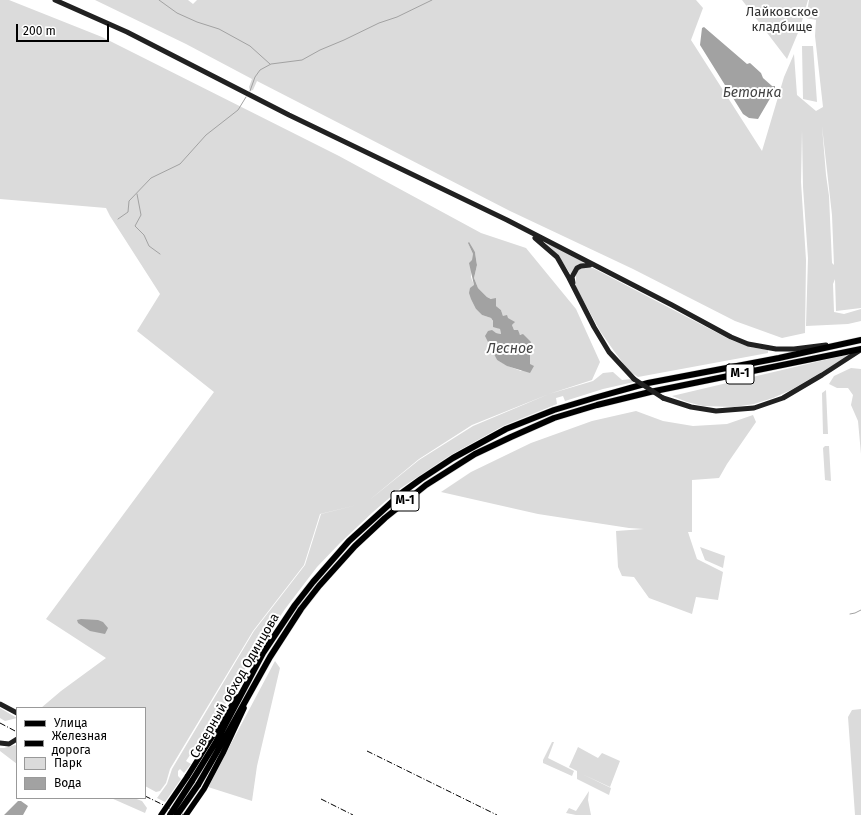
<!DOCTYPE html>
<html>
<head>
<meta charset="utf-8">
<style>
  body { margin:0 }
  #map { position:relative; width:861px; height:815px; overflow:hidden; background:#fff; font-family:"Fira Sans",sans-serif }
  canvas { display:block }
  .legend { position:absolute; left:16px; top:707px; width:130px; height:92px; box-sizing:border-box; background:#fff; border:1px solid #999; margin:0; padding:5px 7px; list-style:none; font-size:12px; color:#000 }
  .legend li { display:flex; align-items:center; gap:8px; height:20px }
  .legend b { width:20px; border:1px solid #999 }
  .scale { position:absolute; left:16px; top:24px; width:93px; height:18px; box-sizing:border-box; border:2px solid #000; border-top:0; padding-left:5px; font-size:12px; line-height:14px; white-space:nowrap; color:#000; -webkit-text-stroke:3px #fff; paint-order:stroke }
</style>
</head>
<body>
<div id="map">
<canvas width="861" height="815"></canvas>
<ul class="legend">
<li><b style="height:5px;background:#000"></b>Улица</li>
<li><b style="height:5px;background:#000"></b>Железная дорога</li>
<li><b style="height:11px;background:#dbdbdb"></b>Парк</li>
<li><b style="height:11px;background:#a2a2a2"></b>Вода</li>
</ul>
<div class="scale">200 m</div>
</div>
<script>
const ctx = document.querySelector('canvas').getContext('2d');
ctx.lineJoin = 'round';
function paint(path, color) { ctx.fillStyle = color; ctx.fill(path, 'evenodd'); }
const poly = rows => new Path2D(rows.map(r => 'M' + r).join(''));
function strokePath(path, color, width, dash) { ctx.strokeStyle = color; ctx.lineWidth = width; ctx.lineCap = dash ? 'butt' : 'round'; ctx.setLineDash(dash || []); ctx.stroke(path); }
function drawText(font, color, halo, rows, align = 'center') {
  ctx.font = font + ' "Fira Sans",sans-serif'; ctx.lineWidth = 4; ctx.setLineDash([]); ctx.textBaseline = 'middle'; ctx.strokeStyle = halo; ctx.fillStyle = color; for (const [text, x, y, turn = 0] of rows) {
    ctx.save(); ctx.translate(x, y); ctx.rotate((+turn || 0) * Math.PI / 180); ctx.textAlign = isNaN(turn) ? turn : align; if (halo) ctx.strokeText(text, 0, 0); ctx.fillText(text, 0, 0); ctx.restore();
  }
}
paint(poly([
  [0,0,9,0,102,37,339,156,481,233,526,248,576,309,600,362,592,380,549,394,472,425,419,459,367,502,419,460,473,426,549,394,593,381,603,373,613,372,622,380,631,379,634,382,603,389,565,401,563,396,556,398,557,404,503,426,449,456,401,488,373,512,340,543,317,567,285,609,241,675,206,740,196,754,192,752,186,761,191,764,184,773,180,769,178,771,178,776,181,779,165,802,157,798,167,784,172,769,254,631,305,565,321,514,357,505,320,514,304,565,253,631,170,769,166,783,160,791,156,792,145,786,145,708,41,708,61,691,106,658,46,619,214,392,137,331,160,294,110,216,106,208,0,199],
  [468,243,475,252,477,265,474,278,478,288,487,297,496,301,496,306,501,310,503,316,514,323,512,325,514,330,529,341,526,349,530,354,530,364,521,371,508,366,497,360,492,349,496,333,501,334,500,329,496,327,491,318,482,315,476,309,474,285,471,277,473,254],
  [95,0,188,0,193,4,197,0,696,0,703,8,691,40,762,151,784,77,794,54,797,95,816,111,823,107,815,36,816,20,806,18,809,0,861,0,861,308,836,311,835,279,833,284,834,312,844,314,861,309,861,321,848,324,806,326,808,258,803,187,802,130,801,182,806,260,805,333,782,338,735,321,633,269,510,211,257,81,253,90,250,91,249,87,252,79,186,44],
  [822,126,832,215,834,265,832,263,829,196,826,175],
  [742,0,808,0,800,28,787,59],
  [802,46,813,46,817,102,803,99],
  [544,241,584,262,576,266,571,275,558,255],
  [584,267,591,267,731,340,750,347,768,350,768,353,638,377,629,371,614,351,600,331,576,287,576,274,579,269],
  [854,353,791,390,773,398,754,404,734,407,703,406,687,402,672,396],
  [851,368,861,369,861,454,858,421,851,405,853,395,848,388,837,388,829,384,834,376],
  [826,390,828,434,823,434,822,393],
  [636,411,663,421,693,426,727,424,753,415,756,422,727,464,719,478,692,480,692,532,688,532,697,559,723,572,718,600,696,597,692,614,649,598,634,577,622,576,618,567,616,531,644,529,629,528,538,514,441,492,471,472,531,443,592,421],
  [825,446,829,446,831,481,825,480,823,448],
  [700,547,725,556,723,568,705,560],
  [275,661,280,668,257,766,252,801,208,787],
  [0,708,17,718,5,721,0,718],
  [861,709,861,815,855,815,848,717,852,710],
  [552,742,554,742,548,758,574,771,572,776,543,763,543,760],
  [15,745,17,746,17,764,0,751,0,748,4,748],
  [578,747,598,758,602,753,620,761,610,787,582,774,611,788,609,795,577,779,577,771,569,767],
  [589,791,588,800,591,815,576,815,566,813,569,808,576,811],
  [111,798,134,798,142,801,147,808,145,813]
]), '#dbdbdb');
paint(poly([
  [704,27,747,64,750,63,761,73,763,78,772,86,775,86,775,90,758,119,749,118,743,114,700,45,702,28],
  [469,242,475,252,476,259,477,265,474,278,478,288,487,297,491,299,496,298,496,306,501,310,503,316,507,315,508,318,515,322,512,325,514,330,518,330,520,335,523,334,531,342,529,348,527,349,530,351,530,364,534,366,530,373,507,366,497,360,485,336,488,331,492,330,496,333,501,334,500,329,493,327,493,321,491,318,482,315,476,309,471,299,469,293,470,288,474,285,469,263,472,260,473,254,468,243],
  [81,619,98,620,103,622,108,628,105,634,90,631,78,623,77,620],
  [18,801,21,801,28,806,23,815,4,815]
]), '#a2a2a2');
strokePath(poly([
  [159,0,177,13,197,22,219,29,250,46,270,64],
  [250,91,255,77,260,70,271,64,302,60,320,50,344,40,379,23,397,17,432,0],
  [137,194,141,215,135,226,144,235,149,246,160,254],
  [118,219,128,212,129,201,151,178,180,164,206,135,238,110,246,97],
  [850,614,855,613,861,610]
]), '#a2a2a2', 1);
const primary = poly([
  [187,777,237,697],
  [186,815,204,789,223,753,244,708]
]);
const highway = poly([
  [192,781,216,742,263,653,295,605,313,582,349,541,403,492,421,479,453,458,506,429,554,410,594,398,648,383,779,358,861,340],
  [198,785,221,745,270,657,301,609,319,586,355,546,385,518,426,485,475,454,511,437,554,418,597,405,650,392,861,349]
]);
strokePath(primary, '#dbdbdb', 6);
strokePath(highway, '#dbdbdb', 7);
strokePath(poly([
  [55,0,127,32,289,115,507,220,672,305,731,337,748,344,776,349,794,349,826,345],
  [535,238,557,257,569,278,594,327,609,352,634,379],
  [573,283,572,277,577,268,581,266,590,265],
  [663,398,691,407,716,411,754,408,783,398,822,375,859,351],
  [0,704,17,713],
  [0,743,9,744,17,739]
]), '#212121', 5);
strokePath(primary, '#000', 5.5);
strokePath(highway, '#000', 6);
strokePath(poly([
  [0,723,17,732],
  [367,751,497,815],
  [145,796,184,815],
  [321,799,353,815]
]), '#000', 1, [6, 2, 1, 2]);
const primaryBridge = poly([
  [161,815,187,777]
]);
const highwayBridge = poly([
  [170,815,192,781],
  [177,815,198,785]
]);
strokePath(primaryBridge, '#dbdbdb', 6, []);
strokePath(highwayBridge, '#dbdbdb', 7, []);
strokePath(poly([
  [634,379,663,398]
]), '#212121', 5);
strokePath(primaryBridge, '#000', 5.5);
strokePath(highwayBridge, '#000', 6);
for (const [x, y, w] of [
  [740,374,28],
  [405,501,28]
]) { const box = new Path2D(); box.roundRect(x - w / 2, y - 10, w, 20, 3); ctx.fillStyle = '#fff'; ctx.fill(box); strokePath(box, '#000', 1); }
drawText('bold 12px', '#000', null, [
  ["М-1",740,374],
  ["М-1",405,501]
]);
drawText('13px', '#323232', '#fff', [
  ["Лайковское",782,12],
  ["кладбище",782,27]
]);
drawText('13px', '#000', '#fff', [
  ["Северный обход Одинцова",235,686,-60]
]);
drawText('italic 14px', '#434343', '#fff', [
  ["Бетонка",752,93],
  ["Лесное",510,349]
]);
</script>
</body>
</html>
